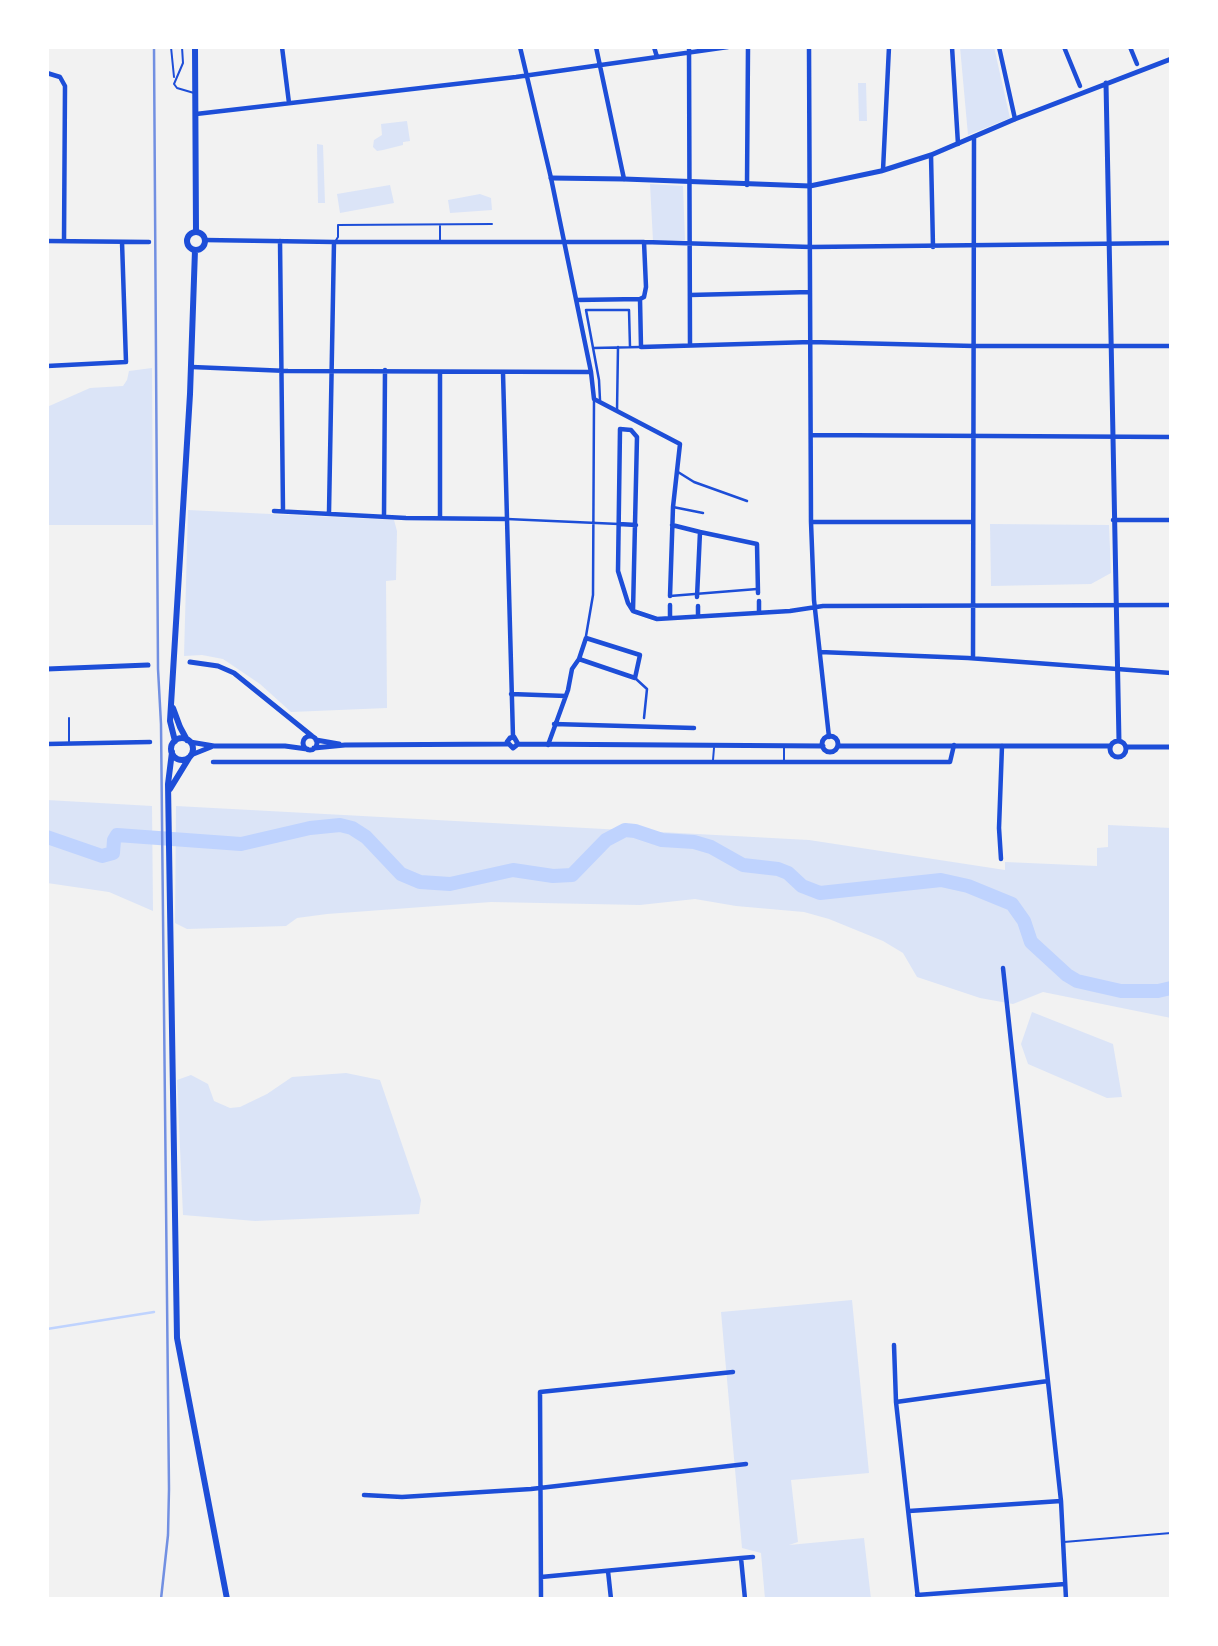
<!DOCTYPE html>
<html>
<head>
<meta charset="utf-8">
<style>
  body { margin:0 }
  #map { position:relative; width:1218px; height:1646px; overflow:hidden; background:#f2f2f2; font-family:Rubik,sans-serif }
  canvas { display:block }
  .frame { position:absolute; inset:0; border:49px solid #fff; pointer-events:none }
</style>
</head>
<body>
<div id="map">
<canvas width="1218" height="1646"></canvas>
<div class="frame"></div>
</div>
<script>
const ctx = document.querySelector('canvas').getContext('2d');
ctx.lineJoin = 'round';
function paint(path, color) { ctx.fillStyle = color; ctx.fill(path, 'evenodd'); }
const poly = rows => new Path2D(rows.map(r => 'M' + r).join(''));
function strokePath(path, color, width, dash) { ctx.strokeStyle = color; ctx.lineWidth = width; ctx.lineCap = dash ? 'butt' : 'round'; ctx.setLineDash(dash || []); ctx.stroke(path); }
paint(poly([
  [960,47,994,47,1010,118,968,135],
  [858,83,866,83,867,121,859,121],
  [407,121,410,141,403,142,403,145,383,150,377,151,373,147,374,140,382,135,381,124],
  [317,144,323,145,325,203,318,203],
  [650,184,683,186,685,240,653,241],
  [390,185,394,203,340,213,337,194],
  [480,194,491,198,492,210,450,213,448,200],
  [152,368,153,525,47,525,47,407,90,388,123,386,127,380,129,371],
  [188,510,394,520,397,531,396,580,386,581,387,708,291,712,260,684,223,659,202,655,184,656],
  [990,524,1109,525,1111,573,1091,584,991,586],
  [47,800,152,806,153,911,109,892,47,883],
  [176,806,809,840,1005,870,1005,862,1097,866,1097,848,1108,847,1108,825,1171,828,1171,1018,1043,992,1013,1004,980,998,917,977,903,953,883,941,829,919,804,912,736,906,695,899,640,905,491,902,327,914,297,918,286,926,187,929,175,923],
  [1032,1012,1113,1044,1122,1097,1107,1098,1028,1064,1021,1044],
  [346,1073,380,1080,421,1200,419,1214,255,1221,183,1215,177,1080,191,1075,208,1084,214,1101,230,1108,240,1107,267,1094,292,1077],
  [852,1300,869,1473,791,1480,798,1542,789,1545,864,1538,871,1599,765,1599,761,1553,742,1548,721,1312]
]), '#dbe4f7');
strokePath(poly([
  [47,1329,154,1312]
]), '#bfd3fe', 2.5);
strokePath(poly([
  [47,837,102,856,113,853,114,840,117,835,241,844,310,828,340,825,352,828,366,837,401,874,420,882,450,884,513,870,553,876,572,875,606,840,625,830,635,831,662,840,694,842,711,847,743,865,778,869,788,873,802,886,820,893,941,880,968,886,1012,904,1024,921,1031,942,1067,975,1077,981,1121,991,1158,991,1171,988]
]), '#bfd3fe', 14);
strokePath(poly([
  [171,47,174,77],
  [182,47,183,63,174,84,177,88,194,93],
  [440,226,440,241],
  [335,242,338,237,338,225,492,224],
  [69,742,69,718],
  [713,760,714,748],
  [784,760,784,748],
  [1064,1542,1171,1533]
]), '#1d4ed8', 2);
strokePath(poly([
  [593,348,641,347],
  [600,400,599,380,586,310,629,310,630,347],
  [617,411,618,347],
  [678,472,694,482,747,501],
  [673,507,703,513],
  [507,519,619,524],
  [670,596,757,589],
  [586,636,593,595,594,399],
  [635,678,647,689,644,718]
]), '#1d4ed8', 2.5);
strokePath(poly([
  [282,47,289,103],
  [520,47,551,178,591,372,594,399,680,444,673,507,670,596],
  [596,47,624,179],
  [654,47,657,57],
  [689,47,690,345],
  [809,47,811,522,814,600,829,737],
  [952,47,958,144],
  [999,47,1015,119],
  [1064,47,1080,86],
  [1130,47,1137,64],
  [47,73,60,77,65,86,64,241],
  [196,114,516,77,728,47],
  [931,155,933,247],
  [883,170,889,47],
  [747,185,748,47],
  [205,240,334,242,644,242,811,247,1171,243],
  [47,241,149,242],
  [280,241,283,511],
  [690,295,810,292],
  [640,299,641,347,811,342,974,346,1171,346],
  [577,300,640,299,644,297,646,287,644,242],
  [47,366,126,362,122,242],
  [192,367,288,371,591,372],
  [440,373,440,518],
  [503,373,513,737],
  [620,429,631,430,637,437,633,611,628,603,618,571,620,429],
  [811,435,1171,437],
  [274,511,406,518,507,519],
  [329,512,334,242],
  [384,515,385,370],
  [1113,520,1171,520],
  [811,522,973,522],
  [619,524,636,525],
  [672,525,700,532],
  [697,597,700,532,757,544,758,593],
  [759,601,759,613],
  [670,605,670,618],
  [698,606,698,616],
  [633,611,657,619,790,611,823,606,1171,605],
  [820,652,968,658,1171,673],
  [973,658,974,137],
  [511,694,566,696],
  [554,724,694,728],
  [47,744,150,742],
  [548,745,568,690,572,669,579,659,586,638,640,655,635,678,579,659],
  [213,762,950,762,954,745],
  [1001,859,999,828,1002,746],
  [1003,968,1061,1501,1066,1599],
  [894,1345,896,1402,918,1599],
  [896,1402,1048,1381],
  [364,1495,402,1497,531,1489,746,1464],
  [909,1511,1061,1501],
  [741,1558,753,1557],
  [608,1571,611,1599],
  [541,1577,741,1558,745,1599],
  [917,1595,1065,1584],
  [541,1599,540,1392,733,1372]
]), '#1d4ed8', 4.5);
strokePath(poly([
  [1106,83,1119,741],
  [551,178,624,179,810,186,881,171,931,155,1015,119,1171,59],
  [190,662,218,666,234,673,312,736],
  [47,669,148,665],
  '303 743a7 7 0 1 1 14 0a7 7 0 1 1-14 0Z',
  '822 744a8 8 0 1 1 16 0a8 8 0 1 1-16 0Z',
  [316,740,339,744],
  '1110 749a8 8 0 1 1 16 0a8 8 0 1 1-16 0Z',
  [190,742,214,746,285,746,307,749],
  [518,744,514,737,510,738,507,742,513,748,518,744,823,746],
  [838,746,1110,746],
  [1126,747,1171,747],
  [314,748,345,745,507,744],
  [191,755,211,747]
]), '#1d4ed8', 5);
strokePath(poly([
  [195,47,196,232],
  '187 241a9 9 0 1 1 18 0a9 9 0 1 1-18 0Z',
  [173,708,180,727,187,740],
  '171 749a11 11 0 1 1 22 0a11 11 0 1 1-22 0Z',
  [175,741,170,721,190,394,195,250],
  [172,752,168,784,177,1338,227,1599],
  [170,789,189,758]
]), '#1d4ed8', 6);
strokePath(poly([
  [154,47,158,669,161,724,169,1489,168,1535,161,1599]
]), '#7290e2', 2.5);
</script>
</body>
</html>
